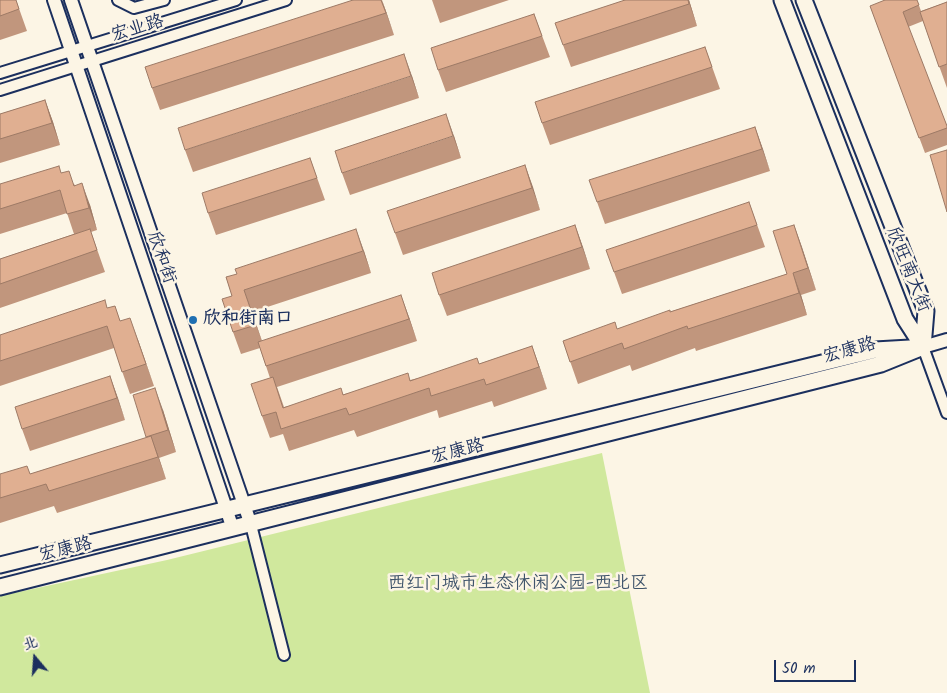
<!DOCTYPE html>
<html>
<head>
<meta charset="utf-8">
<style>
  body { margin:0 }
  #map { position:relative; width:947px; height:693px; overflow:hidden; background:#fcf5e5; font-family:Kalam,"LXGW WenKai TC",sans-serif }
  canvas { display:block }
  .north { position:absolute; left:10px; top:633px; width:50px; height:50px; -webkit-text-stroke:4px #fcf5e5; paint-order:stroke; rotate:342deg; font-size:14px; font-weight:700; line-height:20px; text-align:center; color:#1b2f5e }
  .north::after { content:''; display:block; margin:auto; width:18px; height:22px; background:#1b2f5e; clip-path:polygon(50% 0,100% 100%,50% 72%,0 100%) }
  .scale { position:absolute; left:774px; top:660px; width:82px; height:22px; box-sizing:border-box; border:2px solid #1b2f5e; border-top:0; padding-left:6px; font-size:15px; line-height:18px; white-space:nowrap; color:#1b2f5e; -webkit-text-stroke:4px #fcf5e5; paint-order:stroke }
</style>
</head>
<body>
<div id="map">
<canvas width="947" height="693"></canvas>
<div class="north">北</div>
<div class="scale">50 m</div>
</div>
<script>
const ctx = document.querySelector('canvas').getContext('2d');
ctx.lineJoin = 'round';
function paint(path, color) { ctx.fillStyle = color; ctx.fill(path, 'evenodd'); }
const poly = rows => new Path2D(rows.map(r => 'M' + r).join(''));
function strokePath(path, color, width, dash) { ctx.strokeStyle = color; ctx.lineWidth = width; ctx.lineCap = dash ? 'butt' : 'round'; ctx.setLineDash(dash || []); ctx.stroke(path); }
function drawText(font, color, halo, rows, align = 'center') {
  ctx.font = font + ' Kalam,"LXGW WenKai TC",sans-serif'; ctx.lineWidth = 5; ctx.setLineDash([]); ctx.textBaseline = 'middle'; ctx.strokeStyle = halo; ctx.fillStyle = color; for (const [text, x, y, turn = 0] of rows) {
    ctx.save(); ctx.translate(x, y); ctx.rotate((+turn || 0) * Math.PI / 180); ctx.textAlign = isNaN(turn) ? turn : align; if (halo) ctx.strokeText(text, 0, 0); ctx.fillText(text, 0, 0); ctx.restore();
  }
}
paint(poly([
  [602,453,650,693,0,693,0,596,167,560]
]), '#d0e89d');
const minor = poly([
  [118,0,134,8,164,0],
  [0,73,236,0],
  [0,90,286,0],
  [923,347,947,413],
  [251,525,284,655]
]);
const tertiary = poly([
  [54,0,233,529],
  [71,0,251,525],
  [923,347,947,340]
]);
const secondary = poly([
  [782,0,905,319,923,347,926,311,804,0],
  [0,565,875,350,910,348],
  [0,587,881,364,923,347]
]);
strokePath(minor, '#1b2f5e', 14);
strokePath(tertiary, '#1b2f5e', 16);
strokePath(secondary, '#1b2f5e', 19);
strokePath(minor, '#fcf5e5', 10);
strokePath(tertiary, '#fcf5e5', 12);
strokePath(secondary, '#fcf5e5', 15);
paint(poly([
  [0,0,16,0,27,31,0,40],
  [382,0,394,35,160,110,152,88],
  [432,0,509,0,440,23],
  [625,0,689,0,697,26,571,67,563,45],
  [917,0,921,11,947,2,947,88,923,21,908,27,947,126,947,145,925,153,870,6],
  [534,14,550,57,446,92,438,70],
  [705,47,720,89,550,145,542,123],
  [412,76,419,98,193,172,185,150],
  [45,100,53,122,60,145,0,163,0,114],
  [755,127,770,171,605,224,597,202],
  [454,136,461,158,350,195,342,173],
  [310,158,325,200,216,235,208,213],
  [525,165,540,210,403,255,395,233],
  [61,173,75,185,90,205,97,230,91,232,105,272,0,308,0,259,74,234,67,213,0,234,0,184],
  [749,202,765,247,622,294,614,272],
  [575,225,590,269,447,316,439,295],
  [794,225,816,290,801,295,807,315,696,351,695,348,632,371,630,365,578,384,563,341,617,329,787,274],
  [364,251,371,273,252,312,262,341,409,317,417,341,277,387,284,407,410,380,479,364,532,346,547,389,494,407,492,401,439,418,437,410,357,437,354,430,289,451,283,434,270,438,262,416,270,378,260,348,241,354,233,332,232,296,226,277],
  [115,306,120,321,138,340,154,386,130,394,114,348,0,386,0,335,108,308],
  [110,376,125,420,30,451,22,429],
  [163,410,176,452,159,458,166,479,57,513,54,506,0,523,0,474,30,474,146,438]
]), '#c1967d');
paint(poly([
  [382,0,387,14,394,35,386,13],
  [688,0,689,0,697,26],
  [404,54,412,76,419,98,411,76],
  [45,100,53,122,60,145,52,123],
  [446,114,454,136,461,158,453,136],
  [755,127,763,149,770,171,762,149],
  [525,165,533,187,540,210,532,188],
  [82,183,90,205,97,230,89,208],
  [575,225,583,247,590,269,582,247],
  [794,225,802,247,816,290,808,268],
  [356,229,364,251,371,273,363,251],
  [793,273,801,295,807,315,799,293],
  [244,290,252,312,264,347,256,325],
  [401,295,409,317,417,341,409,319],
  [130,318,138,340,154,386,146,364],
  [532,346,540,368,547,389,539,367],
  [110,376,118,398,125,420,117,398],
  [155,388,163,410,176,452,168,430],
  [151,436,159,458,166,479,158,457]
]), '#9d7a66');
const building = poly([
  [0,0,16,0,19,9,0,16,0,0],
  [353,0,381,0,386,13,152,88,145,67,353,0],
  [625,0,688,0,689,4,563,45,555,23,625,0],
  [885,0,917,0,919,5,903,12,947,126,947,128,919,138,870,6,885,0],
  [947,2,947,64,939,67,920,12,947,2],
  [534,14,542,36,438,70,431,48,534,14],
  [705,47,712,67,542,123,535,102,705,47],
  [404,54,411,76,185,150,178,128,404,54],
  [45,100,52,123,0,139,0,114,45,100],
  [446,114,453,136,342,173,335,151,446,114],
  [755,127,762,149,597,202,589,180,755,127],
  [947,150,947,212,930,155,947,150],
  [310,158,317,178,208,213,202,193,310,158],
  [525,165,532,188,395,233,387,211,525,165],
  [59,166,61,173,69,171,74,186,82,183,89,208,67,214,60,190,0,209,0,184,59,166],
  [749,202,757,225,614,272,606,250,749,202],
  [575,225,582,247,439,295,432,273,575,225],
  [794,225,808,268,793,273,799,293,688,329,687,326,624,349,622,343,570,362,563,341,615,322,617,329,670,310,670,312,787,274,773,231,794,225],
  [90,229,97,250,0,284,0,259,90,229],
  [356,229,363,251,244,290,256,325,233,332,222,299,232,296,226,277,237,274,235,269,356,229],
  [401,295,409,319,266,366,258,342,401,295],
  [105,300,107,308,115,306,120,321,130,318,146,364,122,372,107,326,0,361,0,335,105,300],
  [532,346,539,367,486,385,484,379,431,396,429,388,349,415,346,408,281,429,276,412,262,416,251,384,273,377,283,408,341,388,343,395,408,373,410,381,477,358,479,364,532,346],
  [110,376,117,398,22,429,15,407,110,376],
  [155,388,168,430,146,437,133,395,155,388],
  [151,436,158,457,49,491,46,484,0,498,0,474,27,466,30,474,151,436]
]);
paint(building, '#e0af91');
strokePath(building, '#9d7a66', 1);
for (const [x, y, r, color] of [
  [193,320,5,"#1f6fb2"]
]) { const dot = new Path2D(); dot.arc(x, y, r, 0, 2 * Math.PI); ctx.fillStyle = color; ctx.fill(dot); strokePath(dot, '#fcf5e5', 2); }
drawText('18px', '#1b2f5e', '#fcf5e5', [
  ["宏业路",138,30,-17],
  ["欣和街",160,258,71],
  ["欣旺南大街",907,270,68],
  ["宏康路",850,352,-16],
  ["宏康路",458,453,-14],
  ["宏康路",66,551,-14]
]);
drawText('bold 18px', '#1b2f5e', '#fcf5e5', [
  ["欣和街南口",203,320]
], 'left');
drawText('18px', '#3f546b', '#fcf5e5', [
  ["西红门城市生态休闲公园-西北区",518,585]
]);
</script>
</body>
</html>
